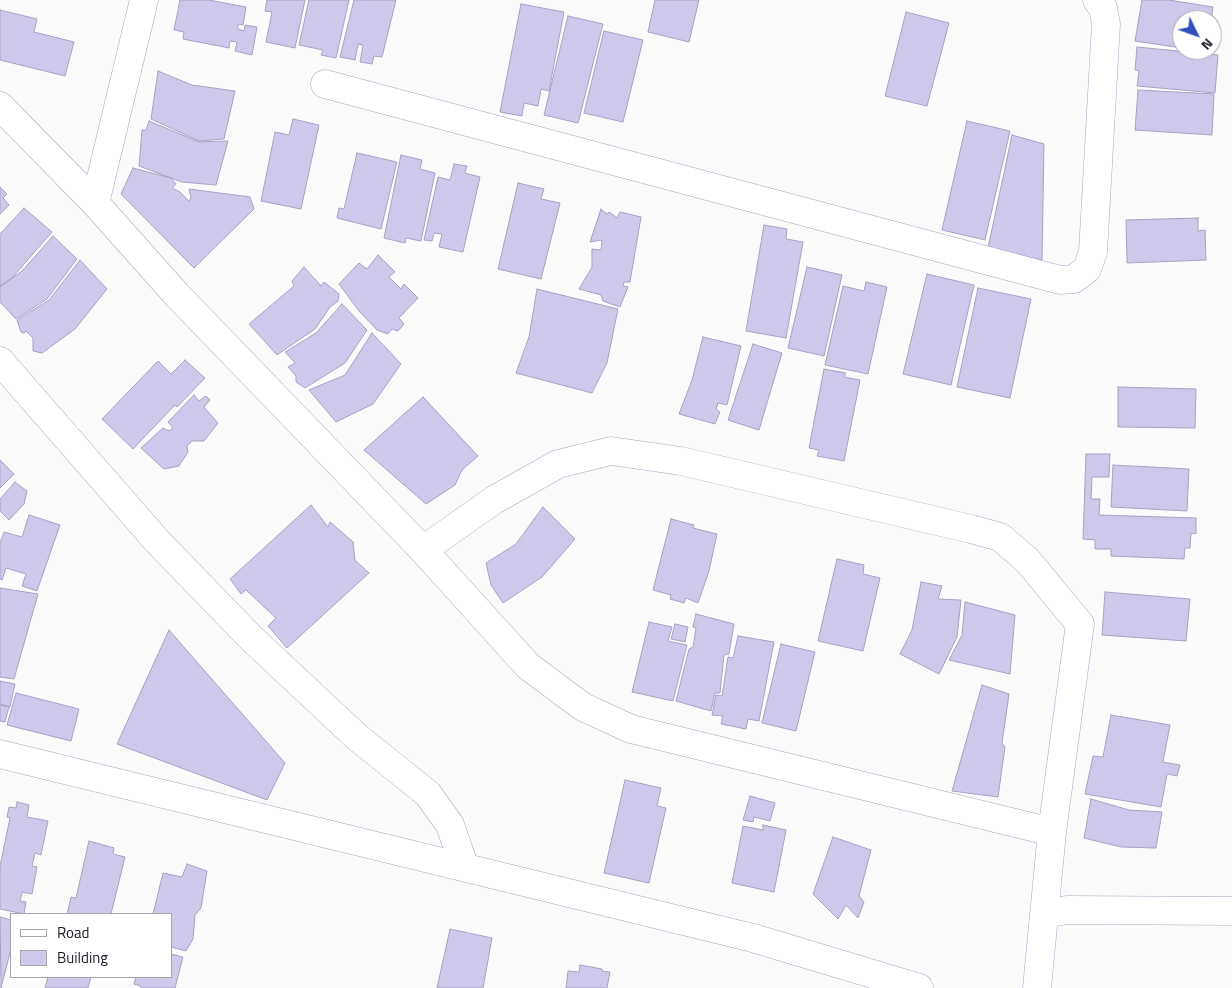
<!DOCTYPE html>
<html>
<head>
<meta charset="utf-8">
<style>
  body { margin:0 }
  #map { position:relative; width:1232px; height:988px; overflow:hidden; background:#fbfbfb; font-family:"Titillium Web",sans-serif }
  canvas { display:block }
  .legend { position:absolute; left:10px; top:913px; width:162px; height:65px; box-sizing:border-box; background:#fff; border:1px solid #a7a6ab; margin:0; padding:6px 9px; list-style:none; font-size:15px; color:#24212e }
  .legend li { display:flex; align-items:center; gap:10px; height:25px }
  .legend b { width:25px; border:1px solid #a7a6ab }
  .north { position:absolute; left:1172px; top:10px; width:50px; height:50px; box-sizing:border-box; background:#fff; border:1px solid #a7a6ab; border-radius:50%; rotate:132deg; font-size:14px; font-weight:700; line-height:20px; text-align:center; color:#24212e }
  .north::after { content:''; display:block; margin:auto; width:18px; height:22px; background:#304fc0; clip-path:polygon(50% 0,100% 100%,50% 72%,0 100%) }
</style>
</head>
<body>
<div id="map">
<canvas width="1232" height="988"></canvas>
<ul class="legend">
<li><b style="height:6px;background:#fff"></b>Road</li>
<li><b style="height:14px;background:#d0c8eb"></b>Building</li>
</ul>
<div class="north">N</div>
</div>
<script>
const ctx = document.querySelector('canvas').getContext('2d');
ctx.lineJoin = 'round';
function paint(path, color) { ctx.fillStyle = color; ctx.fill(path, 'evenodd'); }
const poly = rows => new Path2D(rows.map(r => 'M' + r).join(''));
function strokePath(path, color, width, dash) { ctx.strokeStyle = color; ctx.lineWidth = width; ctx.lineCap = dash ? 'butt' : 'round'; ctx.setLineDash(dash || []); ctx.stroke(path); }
const building = poly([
  [180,0,209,0,246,7,243,25,238,24,238,29,244,31,245,25,257,27,252,55,235,51,237,42,230,41,229,48,183,39,184,32,174,30,180,0],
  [267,0,305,0,295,48,266,42,272,12,265,11,267,0],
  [309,0,349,0,336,58,321,55,323,50,299,45,309,0],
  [354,0,396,0,382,57,374,56,372,64,360,62,363,45,358,44,355,60,340,57,354,0],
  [655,0,699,0,689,42,648,32,655,0],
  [1142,0,1169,0,1213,7,1211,20,1182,20,1182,48,1135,41,1142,0],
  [521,4,564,12,549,91,541,89,538,106,524,103,522,116,500,112,521,4],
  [0,10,37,19,34,32,74,42,65,76,0,60,0,10],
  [906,12,949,23,927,106,885,96,906,12],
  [568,16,603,24,578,123,544,115,568,16],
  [1212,27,1216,28,1212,53,1194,50,1212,50,1212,27],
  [604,31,643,40,623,122,584,113,604,31],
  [1137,47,1218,55,1215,93,1137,86,1139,71,1135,70,1137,47],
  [158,71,192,85,235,91,224,139,199,141,151,119,158,71],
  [1138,90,1214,94,1212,135,1135,130,1138,90],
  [293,119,319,125,301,209,261,201,275,132,289,135,293,119],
  [149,121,199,142,228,141,216,185,182,182,139,166,142,130,146,130,149,121],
  [967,121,1010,131,985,240,942,230,967,121],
  [1012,135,1044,144,1042,260,988,248,1012,135],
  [357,153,397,162,381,229,337,218,339,208,344,209,357,153],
  [401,155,422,160,420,169,435,173,421,241,406,238,405,243,384,238,401,155],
  [454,164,467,166,465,173,480,177,463,252,439,247,442,234,434,233,432,241,424,240,438,177,450,180,454,164],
  [133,168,171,178,176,184,172,188,180,192,189,201,191,198,189,189,250,197,254,209,194,268,121,194,133,168],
  [518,183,544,189,541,199,560,203,541,279,498,269,518,183],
  [0,187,7,194,3,198,9,205,0,214,0,187],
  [24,208,52,232,12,278,0,286,0,234,24,208],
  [601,209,607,214,609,212,617,218,620,212,641,217,630,282,624,282,623,286,628,287,620,307,603,301,601,295,579,289,592,267,592,249,601,250,602,240,590,242,601,209],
  [1198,218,1198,231,1205,230,1206,260,1127,263,1126,220,1198,218],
  [764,225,787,229,786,239,803,242,786,338,746,331,764,225],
  [53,236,77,259,47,299,16,319,0,302,0,287,22,271,53,236],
  [378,255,395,272,389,277,401,289,404,284,418,298,399,318,404,324,398,331,392,329,388,334,377,330,359,311,339,284,359,263,367,269,378,255],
  [80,260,107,289,75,329,42,353,33,351,33,338,26,331,24,333,21,332,17,320,49,300,80,260],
  [304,267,321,286,324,282,339,294,338,301,330,307,315,329,277,355,249,324,294,286,292,281,304,267],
  [807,267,842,275,824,356,788,348,807,267],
  [927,274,974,285,951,385,903,374,927,274],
  [866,282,887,287,868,374,825,365,843,286,864,291,866,282],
  [978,288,1031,299,1010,398,957,387,978,288],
  [537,289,618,309,607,363,592,393,516,373,529,337,537,289],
  [342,304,367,330,345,363,305,388,296,382,296,376,288,367,295,363,285,352,316,333,342,304],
  [372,333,401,364,373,404,336,422,309,390,345,375,372,333],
  [703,337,741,346,727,405,718,403,716,409,720,412,715,424,679,414,692,380,703,337],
  [753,344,782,353,759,430,728,420,753,344],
  [185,360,205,378,177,407,175,405,133,449,102,419,158,361,171,374,185,360],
  [824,369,846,373,844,377,860,380,844,461,817,456,819,450,809,448,824,369],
  [1118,387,1196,389,1195,428,1118,427,1118,387],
  [194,395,199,401,206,396,210,400,204,407,218,423,204,441,192,441,187,446,188,452,179,466,164,469,141,448,163,428,169,431,173,428,168,422,194,395],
  [423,397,478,456,462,470,455,485,426,504,364,450,423,397],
  [1086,454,1110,454,1109,477,1092,477,1091,499,1100,499,1099,515,1196,518,1196,534,1191,533,1190,548,1185,548,1184,559,1111,556,1111,549,1095,549,1095,540,1083,539,1086,454],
  [0,460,14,474,0,488,0,460],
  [1113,465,1189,469,1187,511,1111,507,1113,465],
  [15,482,27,491,24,504,9,520,0,511,0,499,15,482],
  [311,505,328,527,330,522,353,542,355,560,369,573,287,648,268,626,276,618,246,590,241,594,230,579,311,505],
  [543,507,575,539,542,577,503,603,491,585,486,563,516,544,543,507],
  [29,515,60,525,37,591,22,586,26,574,6,568,2,580,0,579,0,543,4,532,22,537,29,515],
  [671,519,694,525,693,528,717,534,709,571,698,603,686,598,684,603,670,599,671,595,653,590,671,519],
  [837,559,864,565,863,574,880,578,863,651,818,641,837,559],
  [921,582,942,586,938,599,961,600,957,637,939,674,900,654,912,630,921,582],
  [0,588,38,594,14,679,0,677,0,588],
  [1105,592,1190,599,1186,641,1102,635,1105,592],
  [965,602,1015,615,1010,674,949,660,962,635,965,602],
  [696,614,734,624,729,654,724,655,720,693,715,693,711,711,676,701,689,649,693,647,696,628,693,627,696,614],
  [649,622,672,627,668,641,687,645,673,701,632,692,649,622],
  [675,624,688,627,685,642,671,639,675,624],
  [169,630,285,763,267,800,117,744,169,630],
  [738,636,774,642,759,721,748,719,746,729,721,724,723,716,712,715,716,695,722,696,728,657,733,658,738,636],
  [781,644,815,652,796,731,762,723,781,644],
  [0,681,15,684,10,707,0,704,0,681],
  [982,685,1009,694,1002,743,1005,747,998,797,952,791,982,685],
  [16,693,79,709,71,741,7,725,16,693],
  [0,705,9,707,5,722,0,721,0,705],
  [1111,715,1170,725,1163,762,1180,765,1177,776,1167,774,1161,807,1085,794,1093,756,1103,757,1111,715],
  [625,780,661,788,657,806,666,808,649,883,604,873,625,780],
  [750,796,775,803,770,821,754,817,753,822,743,820,750,796],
  [1091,799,1129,810,1162,812,1156,848,1121,847,1084,838,1091,799],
  [17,802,29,805,27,817,48,821,41,855,35,853,32,866,37,867,32,894,22,892,20,901,26,902,24,914,0,909,0,866,10,818,7,817,9,807,16,808,17,802],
  [763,825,786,830,774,892,732,883,743,826,763,830,763,825],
  [833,837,871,850,859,896,864,902,858,918,846,905,838,919,813,894,833,837],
  [89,841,114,848,113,854,125,857,111,914,67,914,71,897,76,898,89,841],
  [187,864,207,871,201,908,195,915,193,939,186,951,171,947,171,914,153,914,163,873,182,877,187,864],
  [0,917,11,920,11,949,1,988,0,917],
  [450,929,492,938,483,988,437,988,450,929],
  [171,954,183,957,175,988,141,988,141,986,134,984,136,977,171,977,171,954],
  [580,965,602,969,602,971,610,972,607,988,566,988,568,971,579,972,580,965],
  [48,977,91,977,88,988,45,988,48,977]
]);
paint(building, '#d0c8eb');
strokePath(building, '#a8a1c2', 1);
const minor = poly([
  [144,0,95,203,177,295,423,550,528,666,583,707,631,729,1052,832],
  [325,84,1060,280,1074,279,1087,269,1093,252,1106,24,1103,8,1097,0],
  [0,106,95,203],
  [0,361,157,541,251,638,357,737,428,794,450,825,465,868],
  [423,550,494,500,558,464,611,451,681,461,971,529,1000,537,1027,560,1080,624,1052,832,1037,988],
  [0,754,753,938,919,988],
  [1044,914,1067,910,1232,911]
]);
strokePath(minor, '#aca5c6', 29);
strokePath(minor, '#fff', 28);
</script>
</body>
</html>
